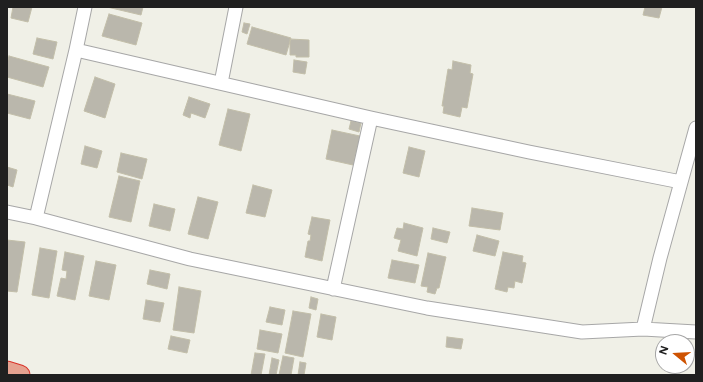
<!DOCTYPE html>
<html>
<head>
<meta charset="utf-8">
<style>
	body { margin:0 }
	#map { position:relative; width:703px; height:382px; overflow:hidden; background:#f0f0e7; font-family:Figtree,sans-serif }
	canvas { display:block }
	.frame { position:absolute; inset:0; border:8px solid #202020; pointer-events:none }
	.north { position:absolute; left:655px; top:334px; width:40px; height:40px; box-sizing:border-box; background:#fff; border:1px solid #a6a6a6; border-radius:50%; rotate:288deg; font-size:11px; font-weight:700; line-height:16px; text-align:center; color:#202020 }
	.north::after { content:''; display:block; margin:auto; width:14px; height:18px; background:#ce5302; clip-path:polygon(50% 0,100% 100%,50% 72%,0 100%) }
</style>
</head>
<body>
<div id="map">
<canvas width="703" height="382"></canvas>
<div class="frame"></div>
<div class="north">N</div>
</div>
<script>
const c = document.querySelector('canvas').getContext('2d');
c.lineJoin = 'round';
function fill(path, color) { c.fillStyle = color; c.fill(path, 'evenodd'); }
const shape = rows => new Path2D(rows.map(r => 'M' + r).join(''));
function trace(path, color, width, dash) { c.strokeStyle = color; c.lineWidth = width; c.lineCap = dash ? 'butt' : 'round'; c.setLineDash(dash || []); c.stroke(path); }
const building = shape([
	[13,7,32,7,28,22,11,18,13,7],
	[107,7,143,7,141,15,107,7],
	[645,7,662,7,659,18,643,15,645,7],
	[109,14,142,23,136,45,102,36,109,14],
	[244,23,250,24,247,34,242,32,244,23],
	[252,27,291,38,286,55,247,44,252,27],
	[37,38,57,42,53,59,33,54,37,38],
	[290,39,309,40,309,57,296,57,296,55,290,55,290,39],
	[9,56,49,67,43,87,7,77,7,64,9,56],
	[294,60,307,62,305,74,293,72,294,60],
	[453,61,471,65,470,73,473,74,467,108,462,107,460,117,443,113,444,106,442,106,448,69,452,70,453,61],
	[95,77,115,84,105,118,84,111,95,77],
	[7,94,35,101,30,119,7,113,7,94],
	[189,97,210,104,205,118,191,113,190,118,183,115,189,97],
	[228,109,250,114,241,151,219,145,228,109],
	[351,121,361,123,359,132,349,129,351,121],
	[332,130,360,136,353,165,326,159,332,130],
	[85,146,102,151,97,168,81,164,85,146],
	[409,147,425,151,419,177,403,173,409,147],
	[121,153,147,159,142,179,117,172,121,153],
	[7,167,17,170,13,187,7,185,7,167],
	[119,176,140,181,131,222,109,217,119,176],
	[253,185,272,190,265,217,246,213,253,185],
	[198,197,218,202,208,239,188,234,198,197],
	[154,204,175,209,170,231,149,226,154,204],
	[472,208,503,213,500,230,469,226,472,208],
	[312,217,330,220,322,261,305,257,308,241,310,241,311,235,308,234,312,217],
	[404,223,423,228,417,256,398,251,401,240,394,238,397,228,403,229,404,223],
	[433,228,450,232,447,243,431,239,433,228],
	[477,235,499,241,495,256,473,251,477,235],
	[7,240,25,242,17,292,7,291,7,240],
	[40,248,57,251,49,298,32,295,40,248],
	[65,252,84,256,75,300,57,296,61,278,66,279,67,271,62,270,65,252],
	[503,252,523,256,522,262,526,263,522,283,515,281,514,288,508,287,507,292,495,289,503,252],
	[428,253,446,257,439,288,437,288,435,294,427,292,428,287,421,286,428,253],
	[392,260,419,265,415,283,388,278,392,260],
	[96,261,116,265,109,300,89,296,96,261],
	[150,270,170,274,167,289,147,284,150,270],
	[179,287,201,291,194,333,173,330,179,287],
	[311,297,318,299,316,310,309,308,311,297],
	[146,300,164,303,160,322,143,319,146,300],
	[270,307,285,310,282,325,266,322,270,307],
	[293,311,311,314,303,357,285,353,293,311],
	[321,314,336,317,332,340,317,337,321,314],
	[260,330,282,334,278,353,257,349,260,330],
	[171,336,190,340,187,353,168,349,171,336],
	[447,337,463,339,461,349,446,347,447,337],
	[255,353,265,354,261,375,251,375,255,353],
	[283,356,294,358,291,375,279,375,283,356],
	[272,358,279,360,276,375,269,375,272,358],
	[300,362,306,363,304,375,298,375,300,362]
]);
const minor = shape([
	[76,50,371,118,529,152,681,182],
	[221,83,236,7],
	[7,212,36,218,190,259,427,308,582,332,643,329,696,332],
	[36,218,76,50,85,7],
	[333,289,371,118],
	[643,329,660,258,696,128]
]);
const highway = shape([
	[7,371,20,375]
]);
fill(building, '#bab7ac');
trace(building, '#c2bea9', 1);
trace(minor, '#a7a7a7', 15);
trace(highway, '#d93229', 21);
trace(minor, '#fff', 13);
trace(highway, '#e6a290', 19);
</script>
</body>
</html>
